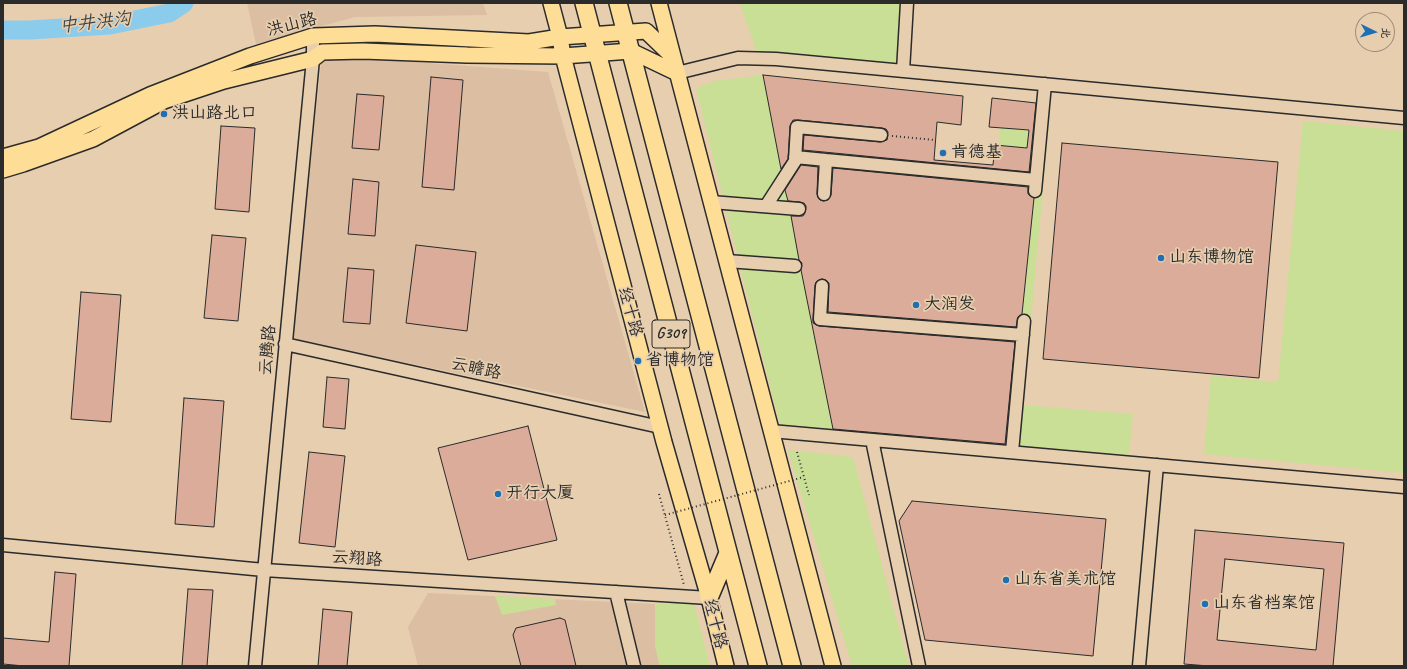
<!DOCTYPE html>
<html>
<head>
<meta charset="utf-8">
<style>
	body { margin:0 }
	#map { position:relative; width:1407px; height:669px; overflow:hidden; background:#e7ceaf; font-family:Caveat,"LXGW WenKai TC",sans-serif }
	canvas { display:block }
	.frame { position:absolute; inset:0; border:4px solid #2b2b2b; pointer-events:none }
	.north { position:absolute; left:1355px; top:12px; width:40px; height:40px; box-sizing:border-box; background:#e7ceaf; border:1px solid #9c8d7a; border-radius:50%; rotate:95deg; font-size:11px; font-weight:700; line-height:16px; text-align:center; color:#2b2b2b }
	.north::after { content:''; display:block; margin:auto; width:14px; height:18px; background:#1f6fb2; clip-path:polygon(50% 0,100% 100%,50% 72%,0 100%) }
</style>
</head>
<body>
<div id="map">
<canvas width="1407" height="669"></canvas>
<div class="frame"></div>
<div class="north">北</div>
</div>
<script>
const c = document.querySelector('canvas').getContext('2d');
c.lineJoin = 'round';
function fill(path, color) { c.fillStyle = color; c.fill(path, 'evenodd'); }
const shape = rows => new Path2D(rows.map(r => 'M' + r).join(''));
function trace(path, color, width, dash) { c.strokeStyle = color; c.lineWidth = width; c.lineCap = dash ? 'butt' : 'round'; c.setLineDash(dash || []); c.stroke(path); }
function label(font, color, halo, rows, align = 'center') {
  c.font = font + ' Caveat,"LXGW WenKai TC",sans-serif'; c.lineWidth = 3.5; c.setLineDash([]); c.textBaseline = 'middle'; c.strokeStyle = halo; c.fillStyle = color; for (const [text, x, y, turn = 0] of rows) {
    c.save(); c.translate(x, y); c.rotate((+turn || 0) * Math.PI / 180); c.textAlign = isNaN(turn) ? turn : align; if (halo) c.strokeText(text, 0, 0); c.fillText(text, 0, 0); c.restore();
  }
}
const built = shape([
	[247,3,483,3,487,15,355,17,256,44],
	[322,55,548,72,645,412,291,339],
	[428,593,655,604,655,646,660,666,418,666,408,627]
]);
const green = shape([
	[740,3,900,3,896,64,757,53],
	[763,75,963,96,961,125,883,118,877,165,996,177,1002,108,1050,113,1023,405,1133,414,1129,455,780,426,696,89,713,81],
	[1303,121,1404,131,1404,473,1204,454,1211,376,1278,382],
	[788,450,853,457,909,666,852,666],
	[495,596,555,599,556,605,502,615],
	[655,604,694,604,710,666,660,666,655,646]
]);
const river = shape([
	[3,30,30,30,110,25,169,13,184,3]
]);
const building = shape([
	[763,75,963,96,961,125,937,122,934,160,993,165,995,145,1027,148,1029,130,989,127,992,98,1036,103,1029,172,803,150,804,135,880,142,887,140,888,132,886,129,882,128,798,120,793,120,790,126,788,159,781,169,763,75],
	[431,77,463,80,454,190,422,187,431,77],
	[357,94,384,96,379,150,352,148,357,94],
	[221,126,255,128,249,212,215,209,221,126],
	[1062,143,1278,162,1259,378,1043,359,1062,143],
	[801,165,818,167,817,194,820,200,823,201,828,200,831,195,833,168,1028,187,1028,194,1034,198,1022,314,1018,317,1016,327,828,312,829,283,826,280,822,279,816,282,815,286,813,319,813,323,819,326,1015,342,1005,444,833,429,801,270,802,263,799,260,791,216,803,216,805,213,806,206,804,203,800,202,788,201,785,190,801,165],
	[353,179,379,182,375,236,348,234,353,179],
	[212,235,246,238,238,321,204,318,212,235],
	[416,245,476,252,467,331,406,323,416,245],
	[348,268,374,270,370,324,343,322,348,268],
	[81,292,121,295,111,422,71,419,81,292],
	[327,377,349,379,345,429,323,427,327,377],
	[184,398,224,401,214,527,175,524,184,398],
	[528,426,557,540,468,560,438,448,528,426],
	[309,452,345,456,335,547,299,543,309,452],
	[912,501,1106,519,1093,656,925,640,899,521,912,501],
	[1195,530,1344,543,1333,666,1209,666,1184,664,1195,530],
	[1225,559,1324,569,1316,650,1217,640,1225,559],
	[55,572,76,574,69,666,24,666,3,664,3,638,49,642,55,572],
	[188,589,213,590,207,666,182,666,188,589],
	[323,609,352,612,347,666,318,666,323,609],
	[560,618,565,620,576,666,521,666,513,635,516,628,560,618]
]);
const path = shape([
	[892,136,935,140],
	[659,494,684,585]
]);
const minor = shape([
	[903,71,907,3],
	[677,73,738,58,776,59,1404,118],
	[795,157,826,160],
	[1035,191,1045,84],
	[824,194,826,160,1036,180],
	[711,202,799,209],
	[766,206,795,161,797,127,881,135],
	[727,261,795,266],
	[822,286,820,319,1023,335],
	[285,344,660,427],
	[771,431,1404,487],
	[872,440,919,666],
	[1012,452,1024,321],
	[3,545,264,570,709,598],
	[616,592,634,666],
	[255,666,313,59,313,36],
	[1139,666,1157,465]
]);
const major = shape([
	[551,3,560,37,563,56,664,442,709,598,726,666],
	[659,3,833,666],
	[3,157,39,147,150,95,250,56,313,36,375,34,529,42,560,37,646,31,672,56],
	[3,170,23,164,93,139,164,101,224,81,313,59,322,52,363,51,467,55,563,56,631,51,677,73]
]);
const highway = shape([
	[584,3,758,666],
	[618,3,792,666],
	[709,598,728,553]
]);
const pathBridge = shape([
	[797,452,809,495],
	[665,515,804,477]
]);
const markers = [
	[164,114,4,"#1f6fb2"],
	[943,153,4,"#1f6fb2"],
	[1161,258,4,"#1f6fb2"],
	[916,305,4,"#1f6fb2"],
	[638,361,4,"#1f6fb2"],
	[498,494,4,"#1f6fb2"],
	[1006,580,4,"#1f6fb2"],
	[1205,604,4,"#1f6fb2"]
];
const shields = [
	[671,334,38]
];
const shieldNames = [
	["G309",671,334]
];
const streetNames = [
	["洪山路",292,25,-14],
	["经十路",630,312,75],
	["云腾路",268,350,-85],
	["云瞻路",476,369,12],
	["云翔路",357,559,4],
	["经十路",715,624,76]
];
const poiNames = [
	["洪山路北口",172,114],
	["肯德基",951,153],
	["山东博物馆",1169,258],
	["大润发",924,305],
	["省博物馆",646,361],
	["开行大厦",506,494],
	["山东省美术馆",1014,580],
	["山东省档案馆",1213,604]
];
const waterNames = [
	["中井洪沟",95,23,-6]
];
fill(built, '#dcbea3');
fill(green, '#c9df95');
trace(river, '#8bcbec', 19);
fill(building, '#daac99');
trace(building, '#2b2b2b', 1);
trace(minor, '#2b2b2b', 15);
trace(major, '#2b2b2b', 18);
trace(highway, '#2b2b2b', 20);
trace(path, '#2b2b2b', 2, [1, 3]);
trace(minor, '#e7ceaf', 12);
trace(major, '#fedd96', 15);
trace(highway, '#fedd96', 17);
trace(pathBridge, '#2b2b2b', 2, [1, 3]);
for (const [x, y, r, color] of markers) { const dot = new Path2D(); dot.arc(x, y, r, 0, 2 * Math.PI); c.fillStyle = color; c.fill(dot); trace(dot, '#e7ceaf', 1.5); }
for (const [x, y, w] of shields) { const box = new Path2D(); box.roundRect(x - w / 2, y - 14, w, 28, 3); c.fillStyle = '#e7ceaf'; c.fill(box); trace(box, '#2b2b2b', 1); }
label('bold 16px', '#2b2b2b', null, shieldNames);
label('17px', '#2b2b2b', '#e7ceaf', streetNames);
label('17px', '#2b2b2b', '#e7ceaf', poiNames, 'left');
label('italic 18px', '#394348', '#e7ceaf', waterNames);
</script>
</body>
</html>
